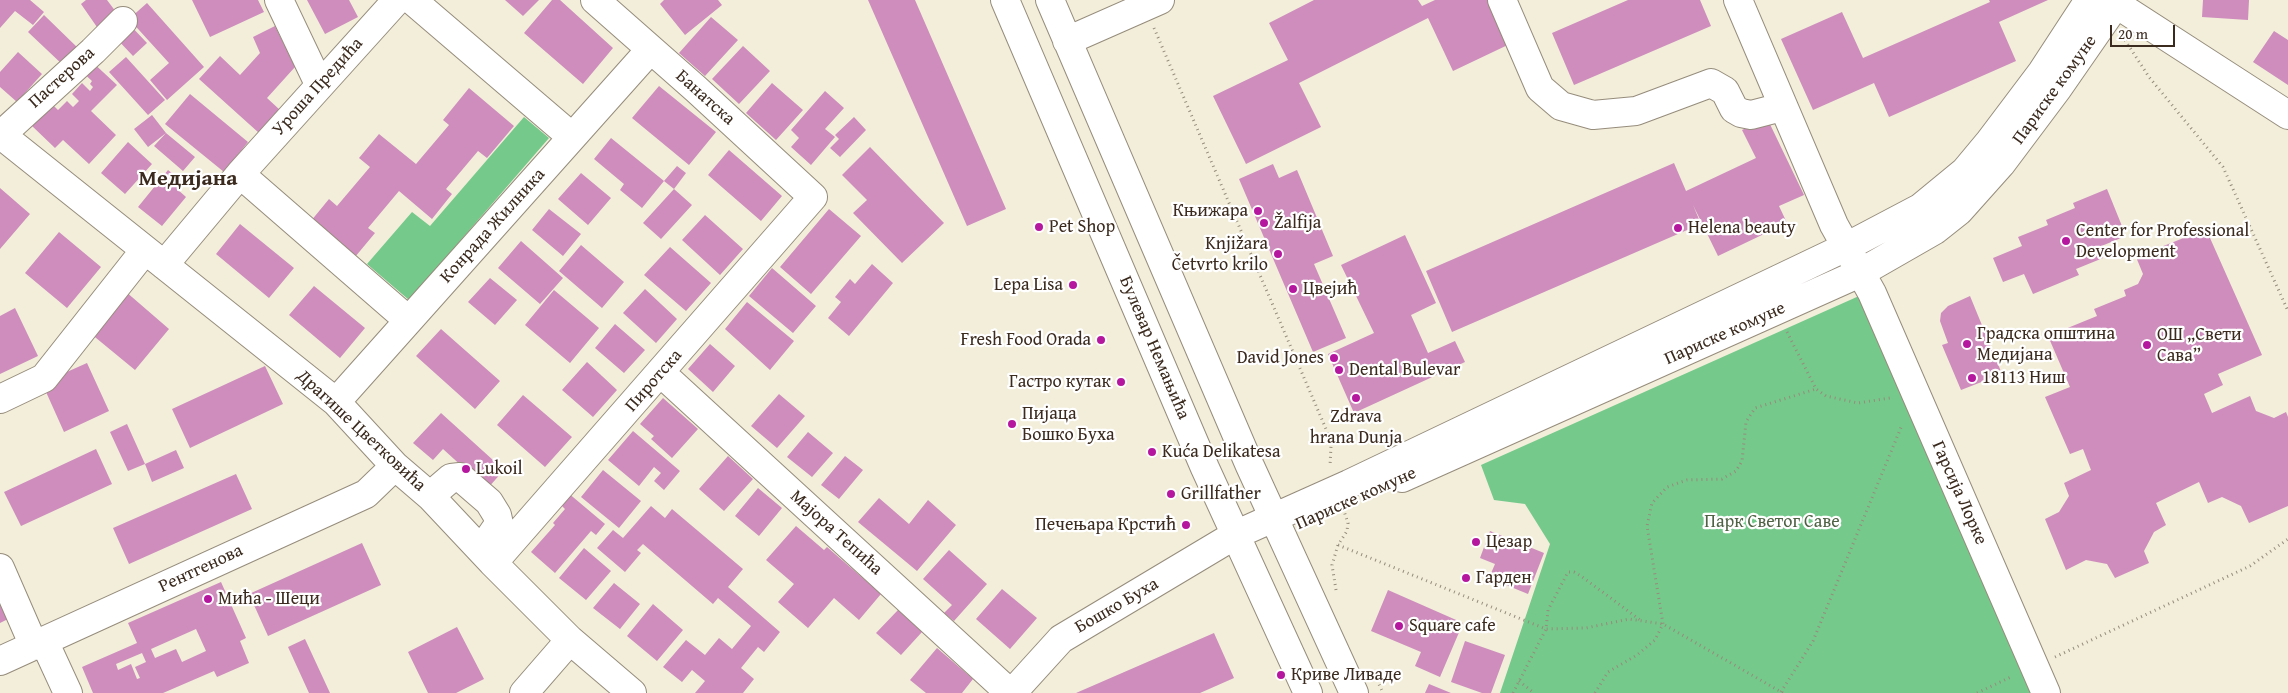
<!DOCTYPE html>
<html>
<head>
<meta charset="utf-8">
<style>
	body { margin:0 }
	#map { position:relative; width:2288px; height:693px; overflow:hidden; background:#f2eeda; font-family:"Gentium Book Plus",serif }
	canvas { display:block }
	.scale { position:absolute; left:2110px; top:25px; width:65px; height:22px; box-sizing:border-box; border:2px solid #3b2a1e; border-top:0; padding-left:6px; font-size:15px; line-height:18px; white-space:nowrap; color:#3b2a1e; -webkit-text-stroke:4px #fff; paint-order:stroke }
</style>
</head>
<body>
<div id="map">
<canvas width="2288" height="693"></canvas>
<div class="scale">20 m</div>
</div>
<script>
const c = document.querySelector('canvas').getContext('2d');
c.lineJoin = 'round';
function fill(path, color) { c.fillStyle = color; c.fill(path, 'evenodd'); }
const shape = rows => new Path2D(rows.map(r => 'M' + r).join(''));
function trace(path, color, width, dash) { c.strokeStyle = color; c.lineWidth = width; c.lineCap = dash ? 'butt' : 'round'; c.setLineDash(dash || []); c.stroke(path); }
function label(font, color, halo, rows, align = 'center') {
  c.font = font + ' "Gentium Book Plus",serif'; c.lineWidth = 4.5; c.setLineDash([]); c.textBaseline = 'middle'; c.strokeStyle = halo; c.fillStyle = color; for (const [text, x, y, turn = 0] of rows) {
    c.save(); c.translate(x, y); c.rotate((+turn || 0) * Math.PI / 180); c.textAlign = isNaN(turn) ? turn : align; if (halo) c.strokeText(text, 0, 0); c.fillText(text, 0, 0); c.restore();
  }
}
const green = shape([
	[524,117,549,138,409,300,367,264,412,212,430,226],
	[1859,296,2038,693,1500,693,1550,544,1525,504,1494,500,1481,465]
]);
const building = shape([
	[0,0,30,0,44,12,33,25,15,11,0,28],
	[86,0,107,0,119,16,99,30,81,4],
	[192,0,258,0,264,12,210,37],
	[307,0,349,0,358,17,325,34],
	[505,0,539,0,523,16],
	[552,0,560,0,613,48,583,84,524,33],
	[664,0,718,0,722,5,685,35,660,4],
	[868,0,915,0,1006,209,967,226],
	[1314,0,1418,0,1422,6,1435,0,1494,0,1514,42,1453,71,1428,18,1299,83,1321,127,1246,164,1213,96,1288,60,1269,23],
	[1628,0,1700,0,1711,26,1574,85,1552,33],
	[1989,0,2048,0,1999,22,2016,61,1889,117,1874,83,1813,110,1781,39,1842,12,1863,58,1990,2],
	[2203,0,2249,0,2248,20,2202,17],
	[147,3,204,67,167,100,150,80,169,63,129,19],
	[44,15,80,50,64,66,28,32],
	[711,17,738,40,705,76,679,53],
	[128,23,147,43,133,56,114,36],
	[275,26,295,67,267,98,280,110,259,133,199,79,220,56,240,75,260,53,253,37],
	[2274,31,2288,40,2288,85,2253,62],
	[743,46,770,71,739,104,712,79],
	[18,52,42,74,17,102,0,87,0,72],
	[126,57,165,100,148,115,109,72],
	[89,59,117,85,91,111,116,135,89,164,63,140,55,148,31,125,52,104,58,110,67,101,73,107,79,101,72,94,82,83,90,91,93,87,90,84,92,81,79,69],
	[772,83,803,110,776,140,746,113],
	[659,86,716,132,689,165,632,118],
	[469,88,514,126,487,158,478,151,446,189,452,194,432,219,399,191,368,228,375,233,350,263,306,227,329,199,337,206,370,167,359,158,379,134,416,164,449,125,443,120],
	[825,91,844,108,825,129,835,137,811,165,791,147,799,138,791,130],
	[190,94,248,142,224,172,165,124],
	[152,115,166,133,148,147,134,129],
	[854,117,866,130,840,157,830,148,839,139,835,135],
	[1767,118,1804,195,1779,206,1787,223,1718,256,1693,205,1701,224,1452,332,1426,271,1674,163,1686,191,1756,158,1742,130],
	[166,133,195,157,183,171,154,146],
	[611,138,664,181,642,208,620,190,624,184,594,159],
	[128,142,152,164,125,194,101,173],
	[870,147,944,223,902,263,853,213,867,200,842,175],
	[729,150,782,196,761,221,708,175],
	[1273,164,1279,178,1297,170,1333,256,1314,264,1346,338,1313,352,1239,179],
	[677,166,686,173,674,189,692,205,661,239,643,223,674,189,664,181],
	[168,170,183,182,177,189,186,197,162,226,138,207],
	[581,173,611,198,588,225,558,199],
	[0,188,30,214,0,249],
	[2107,189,2126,236,2099,247,2103,258,2076,269,2079,275,2033,294,2024,274,2003,282,1993,258,2022,246,2018,237,2048,225,2046,220,2075,208,2073,203],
	[549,209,581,234,563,256,532,230],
	[829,209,861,236,811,294,780,267],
	[705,215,743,249,720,275,682,240],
	[240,224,294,268,269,298,216,254],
	[2206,229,2262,355,2218,374,2223,385,2204,394,2212,413,2250,396,2256,411,2274,418,2286,412,2288,417,2288,506,2249,523,2241,506,2222,497,2208,503,2199,482,2156,503,2166,525,2154,532,2144,551,2149,563,2115,578,2107,564,2086,560,2066,570,2045,519,2059,512,2069,496,2064,483,2091,470,2083,449,2070,454,2045,397,2070,387,2048,336,2097,316,2094,309,2126,296,2124,290,2138,284,2143,274,2136,257],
	[59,232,101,267,67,308,25,273],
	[1405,235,1436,303,1411,315,1428,353,1455,341,1465,362,1354,413,1328,354,1374,333,1341,265],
	[521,241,563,278,540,304,498,268],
	[581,245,624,282,602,308,559,271],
	[670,247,711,283,686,311,644,275],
	[872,264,893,283,849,336,828,318,841,302,835,297,850,279,855,284],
	[772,268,816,306,793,333,749,296],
	[490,278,517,300,495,325,468,302],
	[314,286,365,328,340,358,289,315],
	[645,289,677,319,656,343,623,313],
	[554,290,599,328,570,363,525,325],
	[125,291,169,329,135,370,90,333],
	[1970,296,2002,374,1961,390,1942,345,1948,343,1940,321,1941,313,1948,306],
	[747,302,794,341,770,370,725,329],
	[15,308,38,356,0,374,0,316],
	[615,324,645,350,624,373,595,348],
	[441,329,500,381,475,409,416,356],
	[710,344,735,366,713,392,688,369],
	[587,362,617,390,593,417,562,390],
	[87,363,109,411,64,432,42,383],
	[265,366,283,404,190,448,172,409],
	[779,394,805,416,777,448,751,426],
	[523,395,572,437,545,467,497,425],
	[663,398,698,429,672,458,651,439,654,436,640,424],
	[441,413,504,470,487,489,443,449,433,460,413,443],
	[127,424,145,464,128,471,110,432],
	[633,431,680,471,664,490,654,481,661,473,654,467,639,486,608,460],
	[808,432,833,453,812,477,787,457],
	[96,449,112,484,21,526,4,492],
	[176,450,184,468,152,482,145,464],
	[728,456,753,479,724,511,699,489],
	[845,456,863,470,839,499,821,485],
	[603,470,641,501,619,528,581,497],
	[236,474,252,509,129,564,113,528],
	[758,488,782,508,759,536,735,516],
	[567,492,605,524,596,535,591,531,555,573,531,552,555,525,553,523,565,509,558,502],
	[879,498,909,524,928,500,956,525,917,571,858,522],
	[651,506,665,518,672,509,743,569,728,587,780,632,764,652,758,647,741,668,754,679,743,693,695,693,705,681,692,670,682,682,663,667,686,640,705,655,719,638,732,649,751,626,718,598,713,604,643,544,637,550,641,553,625,572,597,548,613,530,623,538],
	[796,526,824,550,827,547,881,594,859,620,834,598,808,628,778,602,794,584,766,560],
	[1490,531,1544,553,1528,594,1489,578,1495,564,1480,558],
	[362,543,381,585,268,636,249,594],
	[584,548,611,571,586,600,559,578],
	[949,550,987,584,954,621,944,613,952,605,923,579],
	[221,582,246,638,240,641,249,663,217,677,214,671,163,693,93,693,82,667,137,643,128,623],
	[196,629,206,651,182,662,176,649,155,658,151,649],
	[142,653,146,662,135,667,140,678,137,679,131,664,118,670,116,664],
	[614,583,640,604,620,629,593,608],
	[0,586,14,616,0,623],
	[1002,589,1037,618,1010,649,976,619],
	[1388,590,1463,623,1440,677,1415,666,1421,652,1371,631],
	[653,604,683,630,657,661,627,636],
	[898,610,922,632,901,655,876,633],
	[457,627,484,679,456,693,428,693,408,652],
	[1214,633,1234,678,1200,693,1076,693],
	[305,639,330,693,309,693,288,647],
	[1465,641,1505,655,1491,693,1482,693,1451,682],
	[937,648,973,679,962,693,926,693,910,680],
	[1429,684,1451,693,1425,693]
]);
const path = shape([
	[1154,28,1326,429,1331,446,1330,466],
	[2125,40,2149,77,2223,167,2288,311],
	[1787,332,1816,389,1826,396,1858,403,1890,398],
	[1338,545,1546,629,1586,628,1629,619,1663,624,1783,693],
	[1336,590,1332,565,1338,545,1347,531,1348,523,1344,511],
	[2055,657,2250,566,2288,539],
	[1377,680,1383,693],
	[1519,681,1534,693],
	[1781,692,1813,641,1902,425],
	[1513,693,1546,629,1548,610,1568,572,1574,572,1581,576,1640,620],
	[1595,693,1608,672,1637,655,1655,640,1663,624,1647,526,1652,503,1667,487,1687,480,1722,479,1736,471,1742,461,1746,422,1755,408,1816,389],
	[1977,693,2013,676]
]);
const minor = shape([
	[279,0,319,84],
	[412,0,572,137],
	[1005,0,1205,468,1308,693],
	[1050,0,1250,466,1354,693],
	[1502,0,1540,88,1561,106,1593,115,1636,111,1711,83,1725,91,1734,109,1741,113,1751,115,1782,107],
	[1738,0,1834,225,1872,293,2046,693],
	[2110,0,2288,115],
	[1067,41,1160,0],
	[0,134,336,402,395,466,430,496,493,563,570,640,632,693],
	[1,135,93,51,123,21],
	[240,174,408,320],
	[164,265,240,174,397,0],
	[661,373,1010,693],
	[0,399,44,378,145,250],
	[336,402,650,50],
	[1402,478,1860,273,1935,230,1959,211,2001,164,2058,88,2119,0],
	[430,496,451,478,460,477,489,502,497,515,499,524,481,550],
	[493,563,813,197,696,89,595,0],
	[0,568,34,646],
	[44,641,68,693],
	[0,661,366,494,395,466],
	[524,693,570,640],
	[1012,693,1061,639,1235,535,1349,484,1846,247,1920,208,1965,171,1990,141,2042,72,2089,0]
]);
const markers = [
	[1258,211,5,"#b5179e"],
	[1264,223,5,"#b5179e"],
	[1039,227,5,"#b5179e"],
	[1678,228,5,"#b5179e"],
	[2066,241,5,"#b5179e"],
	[1278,254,5,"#b5179e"],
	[1073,285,5,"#b5179e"],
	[1293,289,5,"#b5179e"],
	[1101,340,5,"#b5179e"],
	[1967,344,5,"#b5179e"],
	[2147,345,5,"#b5179e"],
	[1334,358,5,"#b5179e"],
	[1339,370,5,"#b5179e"],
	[1972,378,5,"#b5179e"],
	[1121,382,5,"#b5179e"],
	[1356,398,5,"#b5179e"],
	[1012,424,5,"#b5179e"],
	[1152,452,5,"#b5179e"],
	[466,469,5,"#b5179e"],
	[1171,494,5,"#b5179e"],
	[1186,525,5,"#b5179e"],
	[1476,542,5,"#b5179e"],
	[1466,578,5,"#b5179e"],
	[208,599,5,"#b5179e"],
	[1399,626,5,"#b5179e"],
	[1281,675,5,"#b5179e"]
];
const streetNames = [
	["Пастерова",62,78,-42],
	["Уроша Предића",318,87,-48],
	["Париске комуне",2055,90,-54],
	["Банатска",705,98,42],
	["Конрада Жилника",493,226,-48],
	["Париске комуне",1725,334,-24],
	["Булевар Немањића",1154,348,67],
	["Пиротска",654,381,-49],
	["Драгише Цветковића",361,431,43],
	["Гарсија Лорке",1959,493,66],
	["Париске комуне",1356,499,-24],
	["Мајора Тепића",836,533,42],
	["Рентгенова",201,569,-25],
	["Бошко Буха",1117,606,-30]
];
const poiNames = [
	["Књижара",1248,211,"right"],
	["Žalfija",1274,223],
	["Pet Shop",1049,227],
	["Helena beauty",1688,228],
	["Center for Professional",2076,231],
	["Development",2076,252],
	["Knjižara",1268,244,"right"],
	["Četvrto krilo",1268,265,"right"],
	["Lepa Lisa",1063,285,"right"],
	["Цвејић",1303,289],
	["Градска општина",1977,334],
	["Медијана",1977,355],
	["ОШ „Свети",2157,335],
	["Сава”",2157,356],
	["Fresh Food Orada",1091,340,"right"],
	["David Jones",1324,358,"right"],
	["Dental Bulevar",1349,370],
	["18113 Ниш",1982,378],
	["Гастро кутак",1111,382,"right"],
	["Пијаца",1022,414],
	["Бошко Буха",1022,435],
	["Zdrava",1356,417,"center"],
	["hrana Dunja",1356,438,"center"],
	["Kuća Delikatesa",1162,452],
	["Lukoil",476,469],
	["Grillfather",1181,494],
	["Печењара Крстић",1176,525,"right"],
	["Цезар",1486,542],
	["Гарден",1476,578],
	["Мића - Шеци",218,599],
	["Square cafe",1409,626],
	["Криве Ливаде",1291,675]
];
const parkNames = [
	["Парк Светог Саве",1772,522]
];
const districtNames = [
	["Медијана",188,179]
];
fill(green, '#75c98b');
fill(building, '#ce8dbd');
trace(minor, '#968c7c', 30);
trace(path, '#968c7c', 3, [1, 4]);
trace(minor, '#fff', 28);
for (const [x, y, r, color] of markers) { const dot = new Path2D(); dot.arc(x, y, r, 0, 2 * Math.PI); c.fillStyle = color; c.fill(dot); trace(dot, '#fff', 2); }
label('18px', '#3b2a1e', '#fff', streetNames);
label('18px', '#3b2a1e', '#fff', poiNames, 'left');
label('18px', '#4f6244', '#fff', parkNames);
label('bold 22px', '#3b2a1e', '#fff', districtNames);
</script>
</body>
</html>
